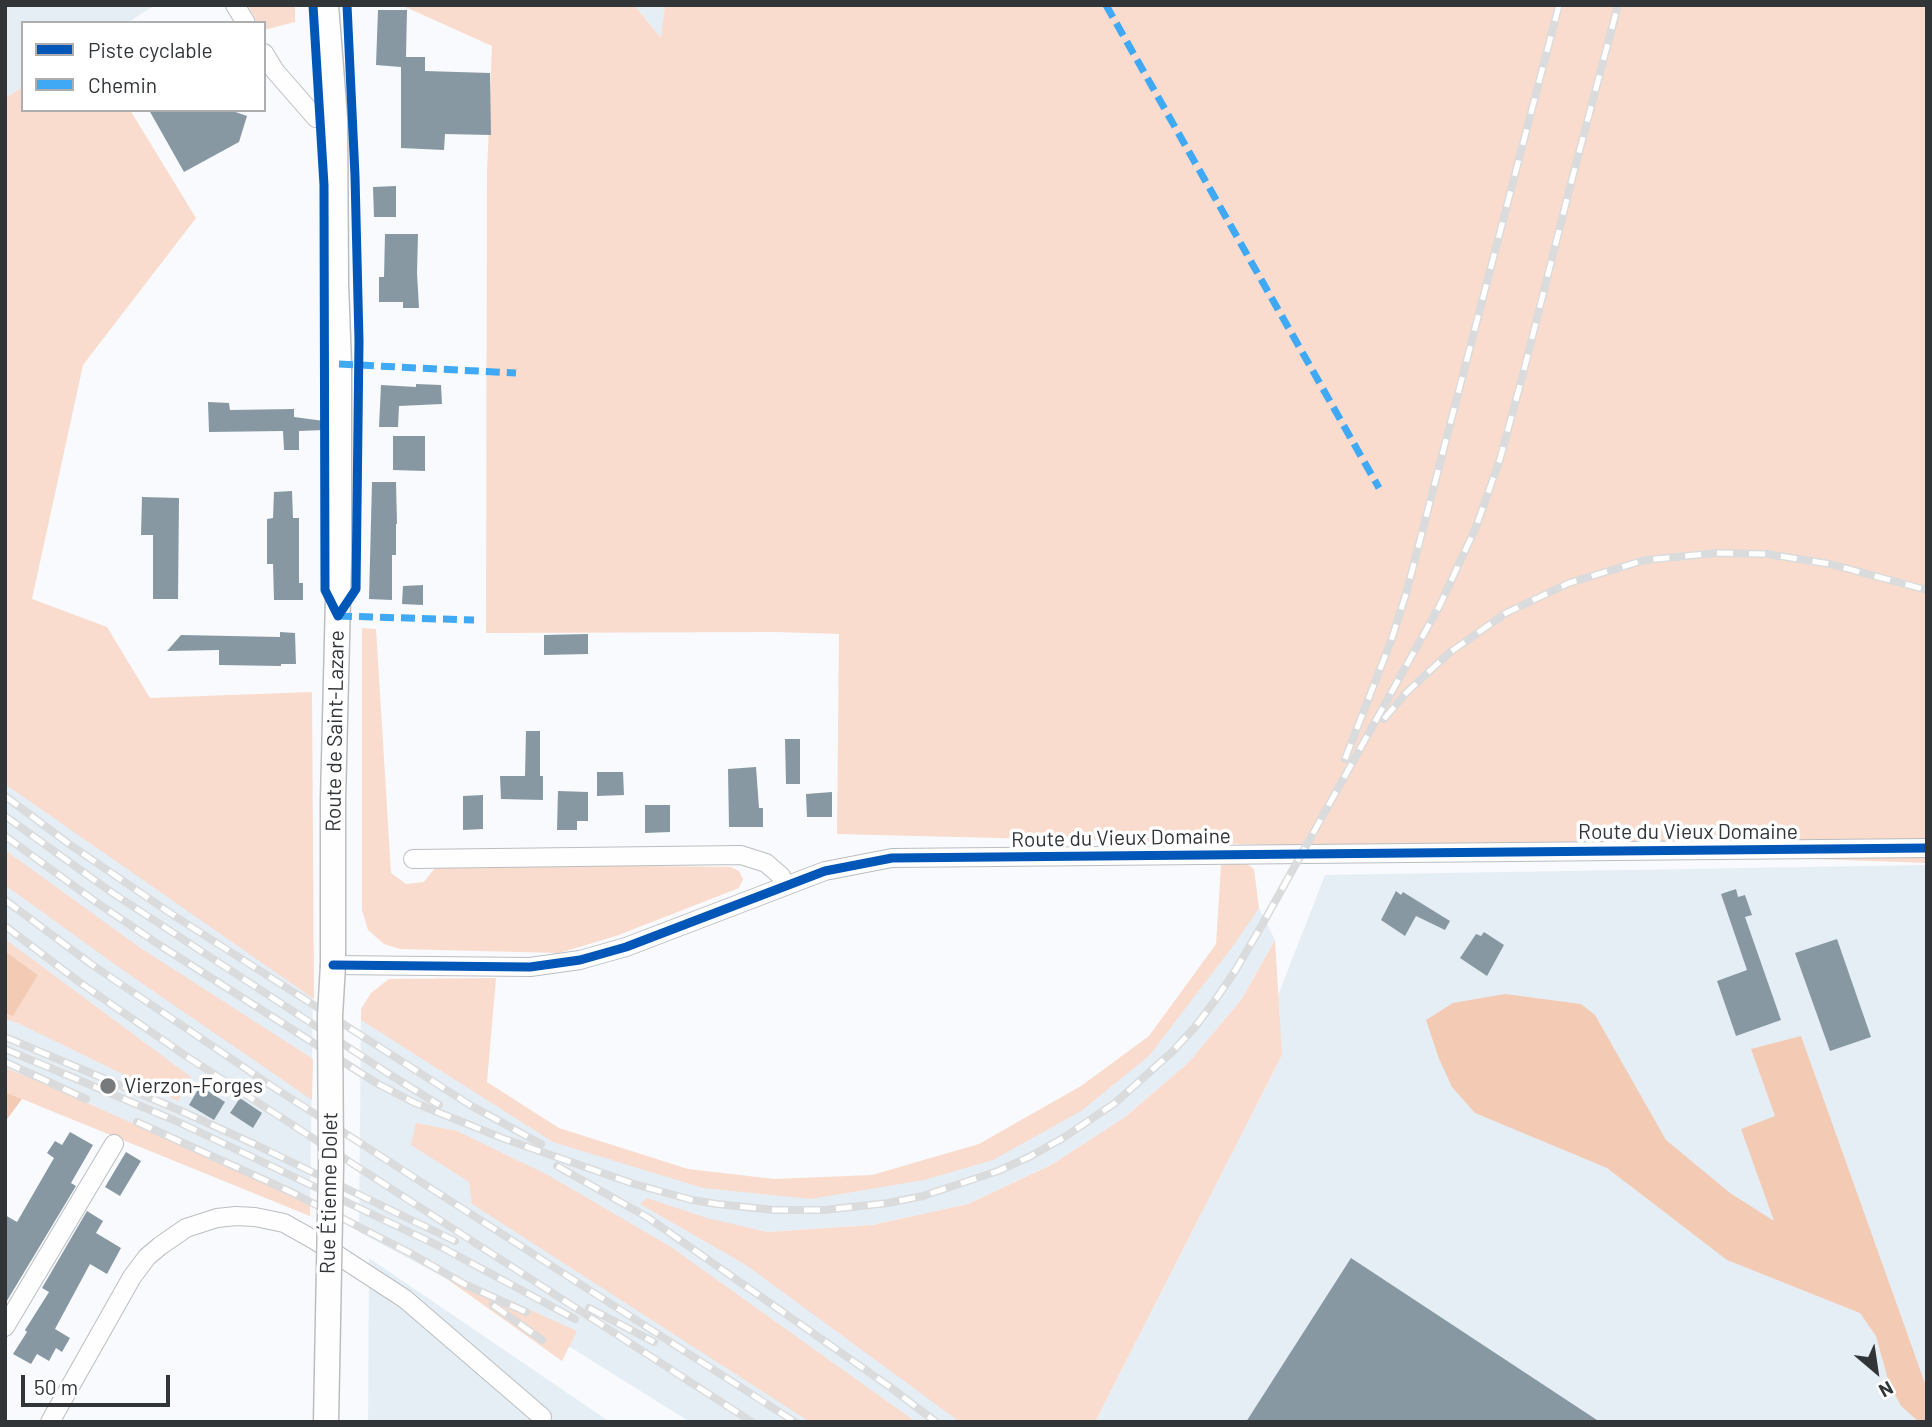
<!DOCTYPE html>
<html>
<head>
<meta charset="utf-8">
<style>
	body { margin:0 }
	#map { position:relative; width:1932px; height:1427px; overflow:hidden; background:#f8fafd; font-family:Barlow,sans-serif }
	canvas { display:block }
	.frame { position:absolute; inset:0; border:7px solid #313538; pointer-events:none }
	.legend { position:absolute; left:21px; top:21px; width:245px; height:91px; box-sizing:border-box; background:#fff; border:2px solid #adaeaf; margin:0; padding:9px 12px; list-style:none; font-size:21px; color:#313538 }
	.legend li { display:flex; align-items:center; gap:14px; height:35px }
	.legend b { width:35px; border:2px solid #adaeaf }
	.north { position:absolute; left:1841px; top:1336px; width:70px; height:70px; -webkit-text-stroke:5px #fff; paint-order:stroke; rotate:151deg; font-size:19px; font-weight:700; line-height:28px; text-align:center; color:#313538 }
	.north::after { content:''; display:block; margin:auto; width:24px; height:32px; background:#313538; clip-path:polygon(50% 0,100% 100%,50% 72%,0 100%) }
	.scale { position:absolute; left:21px; top:1375px; width:149px; height:32px; box-sizing:border-box; border:4px solid #313538; border-top:0; padding-left:9px; font-size:21px; line-height:24px; white-space:nowrap; color:#313538; -webkit-text-stroke:5px #fff; paint-order:stroke }
</style>
</head>
<body>
<div id="map">
<canvas width="1932" height="1427"></canvas>
<div class="frame"></div>
<ul class="legend">
<li><b style="height:9px;background:#0057b8"></b>Piste cyclable</li>
<li><b style="height:9px;background:#3fa9f5"></b>Chemin</li>
</ul>
<div class="north">N</div>
<div class="scale">50 m</div>
</div>
<script>
const c = document.querySelector('canvas').getContext('2d');
c.lineJoin = 'round';
function fill(path, color) { c.fillStyle = color; c.fill(path, 'evenodd'); }
const shape = rows => new Path2D(rows.map(r => 'M' + r).join(''));
function trace(path, color, width, dash) { c.strokeStyle = color; c.lineWidth = width; c.lineCap = dash ? 'butt' : 'round'; c.setLineDash(dash || []); c.stroke(path); }
function label(font, color, halo, rows, align = 'center') {
  c.font = font + ' Barlow,sans-serif'; c.lineWidth = 7; c.setLineDash([]); c.textBaseline = 'middle'; c.strokeStyle = halo; c.fillStyle = color; for (const [text, x, y, turn = 0] of rows) {
    c.save(); c.translate(x, y); c.rotate((+turn || 0) * Math.PI / 180); c.textAlign = isNaN(turn) ? turn : align; if (halo) c.strokeText(text, 0, 0); c.fillText(text, 0, 0); c.restore();
  }
}
const built = shape([
	[5,5,155,5,127,23,23,23,23,87,5,98],
	[634,5,665,5,662,39],
	[5,776,313,990,310,1216,5,1092,5,1013,13,1015,38,975,5,951],
	[1927,865,1927,1422,1095,1422,1282,1055,1277,998,1325,875],
	[1256,902,1275,940,1241,1000,1188,1063,1125,1117,1051,1165,968,1204,872,1225,766,1232,968,1422,690,1422,546,1332,359,1232,361,1009,554,1134,646,1169,830,1189,1028,1138,1165,1029],
	[369,1258,610,1422,368,1422]
]);
const green = shape([
	[247,5,295,5,295,22,264,30,264,23,258,23],
	[401,5,634,5,661,38,665,5,1927,5,1927,863,1730,856,837,834,839,634,777,632,486,633,487,173,492,46],
	[23,87,23,110,130,110,196,218,83,365,32,599,107,627,150,698,312,692,314,999,5,784,5,98],
	[362,628,376,629,391,873,406,884,424,882,434,869,459,864,731,867,739,871,743,879,739,888,616,936,559,953,400,949,384,944,368,930,362,910],
	[5,850,139,947,313,1059,312,1100,127,973,5,885],
	[1246,863,1254,869,1259,908,1233,946,1149,1056,1081,1111,993,1160,924,1180,811,1199,703,1188,553,1142,361,1020,361,1009,371,993,389,979,496,978,487,1082,559,1128,688,1169,774,1179,872,1175,979,1144,1081,1086,1149,1036,1216,944,1221,865],
	[5,939,191,1077,178,1101,18,1023,5,1019,5,1013,13,1015,38,975,5,951],
	[1275,940,1282,1055,1095,1422,960,1422,746,1265,640,1204,647,1198,707,1218,767,1232,872,1225,968,1204,1051,1165,1125,1117,1188,1063,1241,1000],
	[5,1068,35,1080,310,1202,310,1216,5,1092],
	[416,1123,457,1131,548,1175,671,1247,916,1422,810,1422,472,1204,469,1182,411,1145],
	[423,1262,577,1331,562,1361]
]);
const forest = shape([
	[5,951,38,975,13,1016,5,1013],
	[1505,994,1581,1004,1595,1015,1666,1140,1730,1193,1774,1221,1741,1129,1775,1116,1751,1049,1801,1036,1927,1389,1927,1422,1919,1422,1901,1406,1889,1383,1876,1336,1860,1313,1727,1260,1607,1168,1475,1113,1452,1087,1439,1059,1426,1020,1453,1003],
	[5,1092,22,1099,5,1122]
]);
const building = shape([
	[378,10,407,10,406,57,425,57,425,71,490,73,491,135,445,134,444,150,401,148,401,67,376,65],
	[149,110,230,110,247,116,239,142,184,172],
	[396,186,396,217,374,217,373,187],
	[385,234,418,234,417,273,419,308,403,308,403,302,379,302,379,277,384,277],
	[416,384,441,385,442,404,399,406,398,427,379,427,381,385,416,387],
	[208,402,229,403,230,410,294,409,294,417,324,421,324,430,299,431,299,450,284,450,283,431,209,432],
	[393,436,425,436,425,471,393,470],
	[372,482,396,482,397,524,396,524,396,555,392,555,392,600,369,599],
	[292,491,293,518,299,518,299,583,303,583,303,600,274,600,273,564,267,564,267,519,273,518,274,492],
	[142,497,179,498,178,599,153,599,153,535,141,535],
	[423,585,423,605,402,604,403,586],
	[280,632,295,633,296,664,281,664,281,666,219,665,219,650,167,651,181,635,280,637],
	[588,634,588,654,544,655,544,635],
	[526,731,540,731,540,776,543,776,543,800,501,799,500,776,525,776],
	[785,739,800,739,800,784,786,784],
	[756,767,759,808,763,808,763,827,729,827,728,769],
	[597,772,623,772,624,795,597,796],
	[558,791,588,792,588,821,577,821,577,830,557,830],
	[832,792,832,817,807,817,806,794],
	[483,795,483,829,463,830,463,796],
	[645,805,670,805,670,832,645,833],
	[1736,889,1738,897,1745,895,1752,915,1745,917,1781,1020,1736,1036,1717,981,1747,970,1721,894],
	[1396,891,1401,895,1403,892,1450,921,1445,930,1416,916,1405,936,1381,920],
	[1484,932,1504,945,1487,976,1460,958,1476,934,1481,936],
	[1837,939,1871,1037,1830,1051,1795,953],
	[200,1086,225,1102,214,1120,189,1105],
	[240,1098,262,1113,253,1128,230,1113],
	[70,1132,93,1145,71,1183,76,1186,5,1304,5,1215,17,1222,54,1158,47,1153,55,1141,62,1145],
	[126,1152,141,1161,120,1196,105,1187],
	[87,1211,103,1221,96,1233,121,1248,107,1274,90,1264,55,1329,70,1338,62,1352,56,1348,49,1361,37,1354,31,1364,13,1354,27,1332,25,1330,49,1292,42,1288],
	[1351,1258,1477,1341,1600,1422,1246,1422]
]);
const street = shape([
	[235,5,246,23],
	[264,53,275,71,316,118,335,118],
	[413,859,741,855,766,863,781,876,785,886],
	[333,965,530,967,580,960,626,947,825,871,892,858,1927,848],
	[5,1327,114,1144],
	[50,1422,132,1277,147,1257,160,1246,186,1228,217,1218,236,1216,255,1217,284,1223,316,1241,405,1299,542,1417]
]);
const secondary = shape([
	[326,5,335,118,336,284,339,364,339,559,333,800,333,965]
]);
const rail = shape([
	[1384,719,1406,693,1449,653,1506,613,1569,583,1645,560,1717,553,1767,554,1830,564,1927,590],
	[1345,759,1391,641,1406,594,1559,5],
	[5,796,69,844,176,917,470,1105,541,1144],
	[5,816,114,894,389,1074,439,1105],
	[5,836,96,902,161,946,378,1084,415,1103,502,1138,634,1184,692,1200,717,1204,774,1210,824,1210,888,1203,923,1196,998,1171,1029,1157,1063,1138,1115,1103,1172,1052,1195,1027,1216,999,1235,971,1262,925,1440,605,1476,527,1500,459,1523,374,1571,183,1618,5],
	[5,900,91,964,273,1087,795,1422],
	[5,926,82,984,186,1056,752,1422],
	[5,1037,179,1110,254,1144,455,1241],
	[5,1049,176,1121,248,1155,445,1249,575,1319],
	[5,1062,86,1099],
	[137,1122,291,1192,410,1253,464,1284,526,1312],
	[557,1166,647,1217,890,1387,936,1422],
	[493,1305,542,1340],
	[589,1308,654,1342]
]);
const secondaryBridge = shape([
	[326,1422,331,1165,330,1016,333,965]
]);
const quiet = shape([
	[1106,5,1379,488],
	[339,364,516,373],
	[338,616,474,620]
]);
const cycleway = shape([
	[313,5,324,185,325,590,338,616,356,589,359,341,355,176,347,5],
	[333,965,530,967,580,960,626,947,825,871,892,858,1927,848]
]);
const markers = [
	[108,1086,9,"#777a7d"]
];
const streetNames = [
	["Route de Saint-Lazare",335,731,-89],
	["Route du Vieux Domaine",1688,832],
	["Route du Vieux Domaine",1121,838,-1],
	["Rue Étienne Dolet",329,1193,-89]
];
const poiNames = [
	["Vierzon-Forges",124,1086]
];
fill(built, '#e6eef5');
fill(green, '#f9dccd');
fill(forest, '#f3cbb5');
fill(building, '#8898a3');
trace(street, '#bbbec0', 20);
trace(secondary, '#bbbec0', 27);
trace(street, '#fefeff', 18);
trace(secondary, '#fefeff', 24);
trace(rail, '#dadbdc', 8);
trace(rail, '#fff', 5, [16]);
trace(secondaryBridge, '#bbbec0', 27, []);
trace(secondaryBridge, '#fefeff', 24);
trace(quiet, '#3fa9f5', 7, [14, 7]);
trace(cycleway, '#0057b8', 9);
for (const [x, y, r, color] of markers) { const dot = new Path2D(); dot.arc(x, y, r, 0, 2 * Math.PI); c.fillStyle = color; c.fill(dot); trace(dot, '#fff', 2.5); }
label('21px', '#313538', '#fff', streetNames);
label('21px', '#313538', '#fff', poiNames, 'left');
</script>
</body>
</html>
